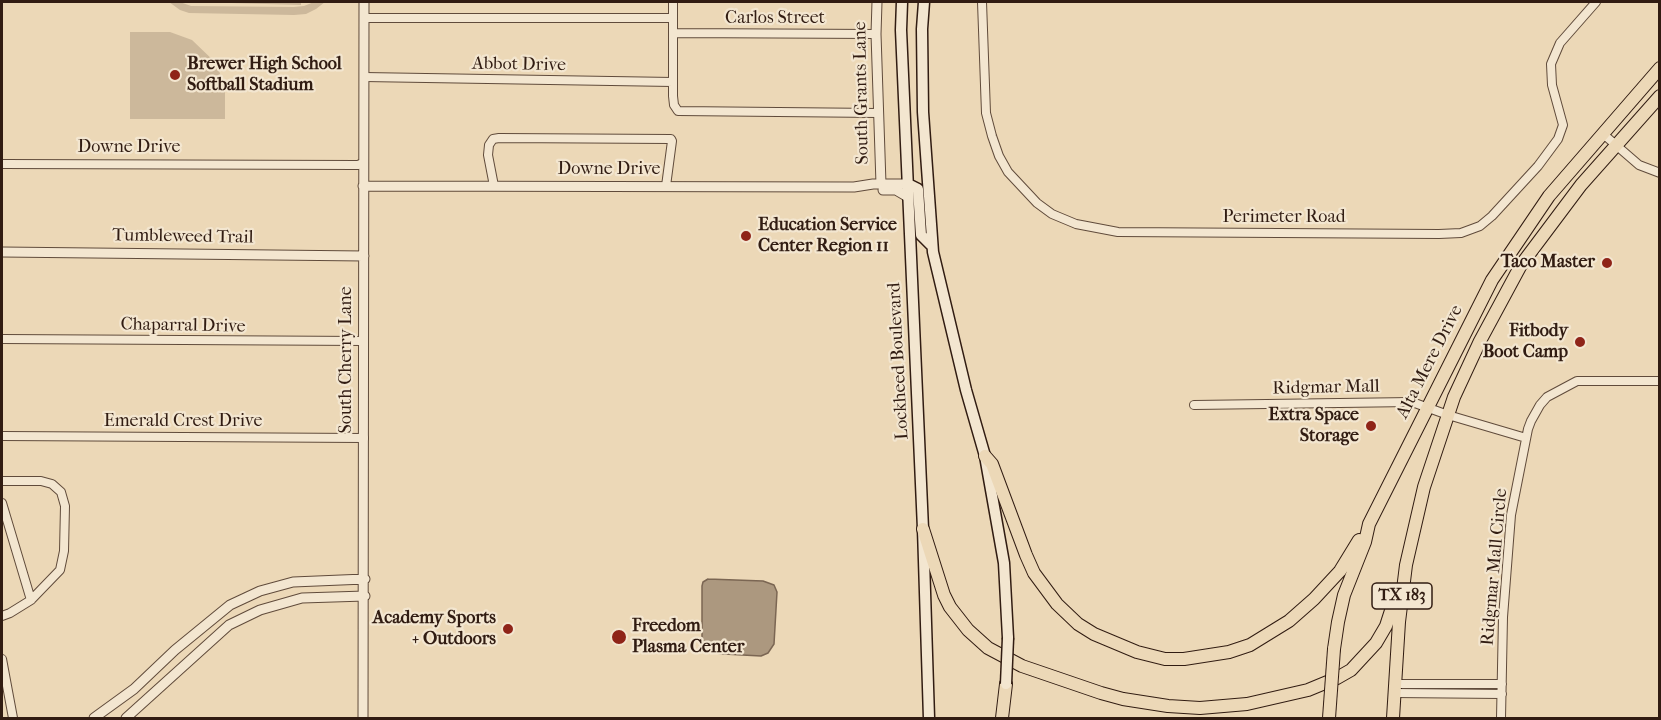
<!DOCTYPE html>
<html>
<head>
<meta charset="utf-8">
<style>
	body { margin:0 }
	#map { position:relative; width:1661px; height:720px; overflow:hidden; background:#ecd8b7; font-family:"IM FELL French Canon",serif }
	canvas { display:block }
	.frame { position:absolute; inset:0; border:3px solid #311c12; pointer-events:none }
</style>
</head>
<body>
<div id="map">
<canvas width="1661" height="720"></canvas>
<div class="frame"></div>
</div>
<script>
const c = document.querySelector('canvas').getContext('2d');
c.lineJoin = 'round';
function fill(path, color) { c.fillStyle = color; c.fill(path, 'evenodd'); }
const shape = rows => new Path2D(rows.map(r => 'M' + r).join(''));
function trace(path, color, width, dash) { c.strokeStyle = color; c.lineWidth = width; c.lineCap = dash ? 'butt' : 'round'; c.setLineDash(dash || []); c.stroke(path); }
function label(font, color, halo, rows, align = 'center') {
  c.font = font + ' "IM FELL French Canon",serif'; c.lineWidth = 4.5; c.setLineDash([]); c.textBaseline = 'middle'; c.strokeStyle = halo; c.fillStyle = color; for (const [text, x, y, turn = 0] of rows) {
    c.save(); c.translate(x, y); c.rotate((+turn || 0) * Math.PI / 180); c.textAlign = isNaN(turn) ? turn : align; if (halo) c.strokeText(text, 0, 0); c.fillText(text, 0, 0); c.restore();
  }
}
const green = shape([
	[169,2,180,2,191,6,294,7,304,6,314,2,325,2,316,9,306,14,294,15,189,13,180,10],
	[194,2,301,2,301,5],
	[130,32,170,32,192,40,216,63,225,87,225,119,130,119]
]);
const water = shape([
	[708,579,763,581,774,585,777,592,774,644,768,653,761,656,724,654,707,652,704,649,702,641,702,586,703,582,708,579]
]);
const minor = shape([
	[673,2,673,96,674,105,678,111,878,113],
	[982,2,986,113,992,136,999,156,1008,172,1037,203,1052,214,1076,224,1118,232,1439,234,1461,233,1480,226,1492,216,1538,166,1558,139,1563,125,1552,85,1551,64,1560,43,1596,2],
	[364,18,673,18],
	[673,33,876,34],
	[364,77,673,82],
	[1602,133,1639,165,1660,173],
	[2,164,358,165,363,163],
	[494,186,488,155,489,145,493,139,499,138,671,139,672,141,666,186],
	[2,339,364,341],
	[1194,405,1412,402,1448,415,1526,438],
	[2,436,364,438],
	[2,481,41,481,52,484,61,492,65,506,64,551,60,570,31,600,10,613,2,616],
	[2,503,31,600],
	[2,659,13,718],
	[1394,684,1502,684],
	[1394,693,1502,694],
	[1501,718,1503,617,1511,515,1528,429,1531,421,1540,405,1547,397,1577,381,1660,381]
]);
const tertiary = shape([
	[877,2,876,34,881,184],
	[363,186,854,187,873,184,908,184],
	[883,190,896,190,908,197],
	[2,252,364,256],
	[94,718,134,689,175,650,230,605,260,591,293,582,365,579],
	[126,718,229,625,260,610,302,598,365,596],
	[363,718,364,2]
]);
const secondary = shape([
	[902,2,901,30,923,529,929,718],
	[924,2,922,29,923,112,933,252,966,390,985,456,1004,563,1008,638],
	[908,184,918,189,921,235,932,246]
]);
const primary = shape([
	[985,456,992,464,1026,555,1034,573,1057,604,1078,624,1094,634,1137,652,1165,659,1184,659,1229,652,1250,645,1289,621,1314,599,1340,571,1359,540],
	[923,529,944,595,950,607,968,630,988,648,1022,666,1101,693,1123,699,1168,706,1200,708,1247,704,1308,690,1337,678,1351,670,1376,643,1386,626,1397,592],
	[1334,649,1338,622,1344,595,1365,542,1369,524,1492,280,1549,196,1660,68],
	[1002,718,1006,684],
	[1393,718,1399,622,1406,565,1424,487,1454,397,1480,341,1521,265,1581,185,1660,96]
]);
const secondaryBridge = shape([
	[1006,684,1008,638]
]);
const primaryBridge = shape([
	[1329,718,1334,649]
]);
const markers = [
	[175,75,6,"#8f2418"],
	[746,236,6,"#8f2418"],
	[1607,263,6,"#8f2418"],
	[1580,342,6,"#8f2418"],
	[1371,426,6,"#8f2418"],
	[508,629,6,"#8f2418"],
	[619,637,8,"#8f2418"]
];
const shields = [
	[1402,596,60]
];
const shieldNames = [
	["TX 183",1402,596]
];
const streetNames = [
	["Carlos Street",775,19],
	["Abbot Drive",519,65,1],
	["South Grants Lane",862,93,-91],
	["Downe Drive",129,148],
	["Downe Drive",609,170],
	["Perimeter Road",1284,218],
	["Tumbleweed Trail",183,237,1],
	["Chaparral Drive",183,326,1],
	["South Cherry Lane",347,360,-90],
	["Lockheed Boulevard",899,361,-93],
	["Alta Mere Drive",1430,362,-63],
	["Ridgmar Mall",1326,388,-1],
	["Emerald Crest Drive",183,422],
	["Ridgmar Mall Circle",1495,567,-85]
];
const poiNames = [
	["Brewer High School",187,65,"left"],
	["Softball Stadium",187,86,"left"],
	["Education Service",758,226,"left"],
	["Center Region 11",758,247,"left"],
	["Taco Master",1595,263],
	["Fitbody",1568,332],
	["Boot Camp",1568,353],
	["Extra Space",1359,416],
	["Storage",1359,437],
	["Academy Sports",496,619],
	["+ Outdoors",496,640],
	["Freedom",632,627,"left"],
	["Plasma Center",632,648,"left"]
];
fill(green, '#ccb89b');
fill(water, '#ac987f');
trace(water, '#7b6653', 1.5);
trace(minor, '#604b3b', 10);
trace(tertiary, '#604b3b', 11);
trace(secondary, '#311c12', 13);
trace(primary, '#311c12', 14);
trace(minor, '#f3e6d0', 8);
trace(tertiary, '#f3e6d0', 9);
trace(secondary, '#f3e6d0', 10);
trace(primary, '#ecd8b7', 12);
trace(secondaryBridge, '#311c12', 13, []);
trace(primaryBridge, '#311c12', 14, []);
trace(secondaryBridge, '#f3e6d0', 10);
trace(primaryBridge, '#ecd8b7', 12);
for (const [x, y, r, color] of markers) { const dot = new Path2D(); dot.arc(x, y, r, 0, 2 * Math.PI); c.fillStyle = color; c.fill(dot); trace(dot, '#f3e6d0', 2); }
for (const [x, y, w] of shields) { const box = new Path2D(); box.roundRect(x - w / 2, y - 13, w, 26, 4.5); c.fillStyle = '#f3e6d0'; c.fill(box); trace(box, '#311c12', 1.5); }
label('bold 16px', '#311c12', null, shieldNames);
label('18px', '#311c12', '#f3e6d0', streetNames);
label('bold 18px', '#311c12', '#f3e6d0', poiNames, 'right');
</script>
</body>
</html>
